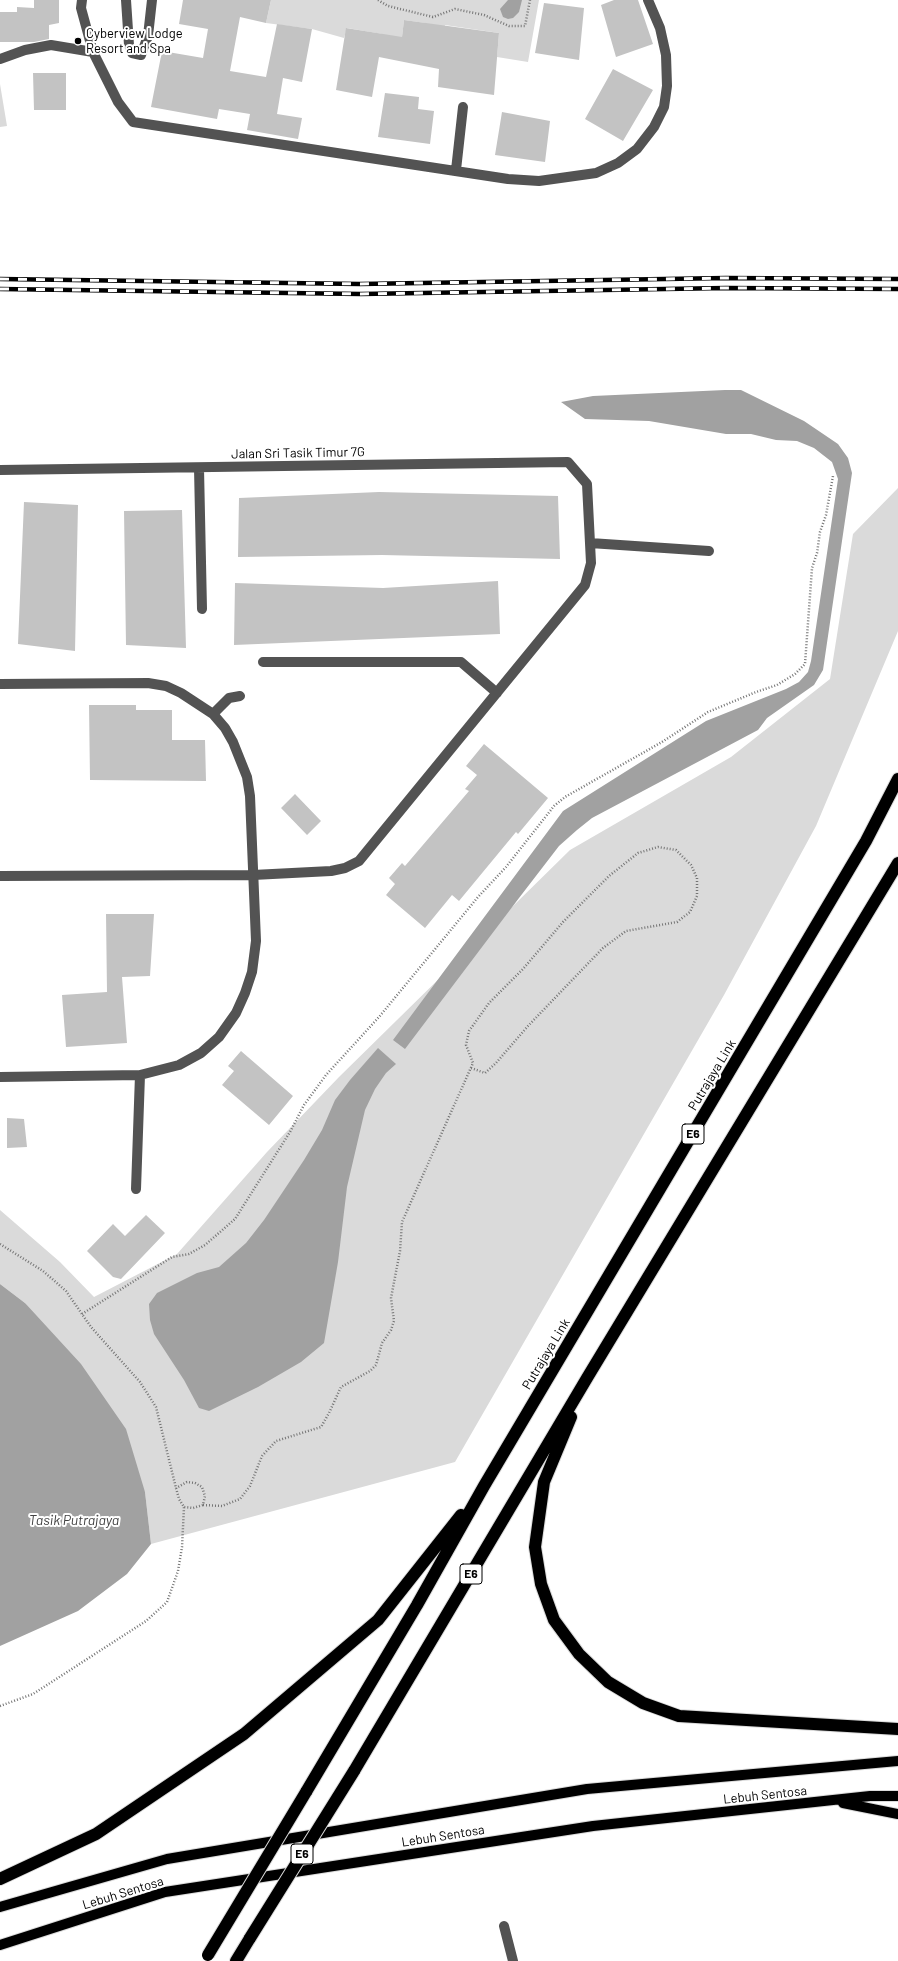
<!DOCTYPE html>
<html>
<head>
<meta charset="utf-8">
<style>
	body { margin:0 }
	canvas { display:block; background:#fff }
</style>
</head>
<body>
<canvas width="898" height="1961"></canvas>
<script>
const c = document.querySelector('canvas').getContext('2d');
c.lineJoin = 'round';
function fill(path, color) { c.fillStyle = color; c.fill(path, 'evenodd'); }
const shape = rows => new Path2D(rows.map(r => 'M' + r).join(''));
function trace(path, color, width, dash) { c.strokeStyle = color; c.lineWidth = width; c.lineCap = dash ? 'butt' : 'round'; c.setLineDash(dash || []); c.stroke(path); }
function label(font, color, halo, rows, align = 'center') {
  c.font = font + ' Barlow,sans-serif'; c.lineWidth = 4; c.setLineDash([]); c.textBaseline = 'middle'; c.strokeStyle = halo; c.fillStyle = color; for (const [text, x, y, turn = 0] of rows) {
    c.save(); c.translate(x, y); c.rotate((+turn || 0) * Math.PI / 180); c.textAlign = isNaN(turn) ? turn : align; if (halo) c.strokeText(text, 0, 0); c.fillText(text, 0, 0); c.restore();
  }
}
const green = shape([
	[271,0,539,0,528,62,497,57,499,33,445,25,443,33,423,31,425,23,404,20,401,46,382,34,347,28,344,38,312,29,266,23],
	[0,84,7,126,0,127],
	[898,488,898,631,816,826,724,995,455,1462,151,1544,145,1492,25,1303,0,1284,0,1210,60,1262,94,1297,177,1254,267,1152,339,1077,570,850,731,757,830,679,853,534]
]);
const water = shape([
	[508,0,522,0,519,12,513,18,508,19,503,17,500,9],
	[725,390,741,390,804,421,838,444,848,458,852,473,823,670,814,685,767,718,758,730,592,818,577,830,559,846,519,898,405,1049,393,1040,563,811,706,721,786,689,799,682,808,672,811,661,838,479,832,462,814,448,797,441,776,440,751,434,726,434,649,421,585,419,561,402,593,396],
	[378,1048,396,1064,386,1073,375,1089,365,1110,347,1187,338,1262,324,1343,301,1362,258,1387,209,1411,199,1408,184,1380,154,1334,150,1320,149,1304,157,1293,197,1273,219,1267,246,1243,264,1220,304,1160,322,1130,335,1100,350,1080],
	[0,1284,25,1303,81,1364,126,1429,145,1492,151,1544,127,1574,78,1611,0,1646]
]);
const building = shape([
	[34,0,59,0,59,23,49,25,49,39,34,42,0,42,0,12,17,12,17,7,34,8],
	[183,0,271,0,266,23,240,17,230,71,266,77,277,24,312,29,302,82,283,78,277,114,302,118,298,139,247,130,250,114,219,109,217,119,151,107,162,51,203,58,208,29,179,24],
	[614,0,638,0,653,44,616,57,601,5],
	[544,3,584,8,579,60,535,53],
	[404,20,499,33,494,95,438,87,439,69,379,57,372,97,336,90,346,28,402,37],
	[613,69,653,90,623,141,585,119],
	[33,73,66,73,66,110,34,110],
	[385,93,419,97,418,109,434,111,430,144,378,137],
	[502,112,550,121,545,162,495,155],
	[379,492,558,496,560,559,382,555,238,557,239,498],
	[24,502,78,505,75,651,18,644],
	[182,510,186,648,126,645,124,511],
	[498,581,500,634,234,645,235,583,383,588],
	[89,705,136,705,136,710,172,710,172,740,205,740,206,781,90,780],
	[484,744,548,798,518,834,516,832,459,901,452,895,425,928,386,895,395,884,389,878,402,863,405,866,469,791,465,789,477,775,466,766],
	[295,794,321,821,307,835,281,808],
	[106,914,154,914,150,976,122,977,127,1043,66,1047,62,995,107,992],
	[241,1051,293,1096,269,1125,222,1085,234,1071,228,1066],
	[7,1118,24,1119,27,1147,7,1148],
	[146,1215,165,1233,121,1279,113,1277,87,1251,113,1224,125,1236]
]);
const path = shape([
	[378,0,388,6,433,17,455,9,484,15,509,26,525,26,530,0],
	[0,1244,43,1271,66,1291,91,1327,140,1382,156,1407,176,1488,179,1499,184,1507,193,1508,203,1505,205,1496,202,1487,195,1483,187,1482,176,1488],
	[82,1314,172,1257,189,1254,205,1245,235,1219,290,1132,304,1105,326,1075,379,1017,478,897,506,867,554,806,565,797,662,742,708,712,756,692,777,685,795,674,805,664,812,568,817,553,820,532,826,515,833,476],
	[203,1505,222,1506,240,1499,250,1486,262,1456,276,1441,321,1427,329,1413,341,1387,370,1371,376,1365,382,1343,391,1330,394,1321,391,1298,400,1251,402,1222,473,1063,466,1045,469,1031,489,1003,523,969,563,922,609,876,638,853,658,847,676,850,691,865,697,878,697,896,690,912,677,922,626,931,603,948,576,976,528,1026,496,1063,485,1073,471,1068],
	[0,1706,33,1694,146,1621,167,1602,178,1571,182,1547,184,1507]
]);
const minor = shape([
	[82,0,81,8,93,52,118,102,133,122,508,179,539,181,596,173,618,163,637,149,654,127,664,107,667,86,666,55,660,28,648,0],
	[126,0,129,45,132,53,141,55,148,36,152,0],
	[0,59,25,50,51,45,93,52],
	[456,170,463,107],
	[199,468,202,609],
	[0,470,568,462,587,484,591,563,585,585,359,861,345,868,331,871,253,875,0,876],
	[590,543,709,551],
	[263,662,461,662,497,693],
	[0,684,148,683,166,686,181,693,213,714,225,728,233,742,247,777,250,796,256,941,252,972,245,993,236,1013,219,1037,201,1053,179,1065,140,1075,0,1077],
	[213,714,229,698,240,696],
	[136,1189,140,1075],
	[504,1926,513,1961]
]);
const major = shape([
	[843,1803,898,1814],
	[0,1907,167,1859,587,1789,898,1761],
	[0,1945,165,1892,593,1826,870,1796,898,1796]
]);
const highway = shape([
	[571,1417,544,1482,535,1547,541,1584,554,1620,579,1654,608,1682,643,1703,679,1716,898,1729],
	[354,1771,587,1378,898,863],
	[306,1792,417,1605,484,1486,866,841,898,779],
	[0,1879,96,1834,244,1734,378,1620,461,1515],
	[236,1961,250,1938]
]);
const rail = shape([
	[0,279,360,284,726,278,898,279],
	[0,289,361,294,726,288,898,289]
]);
const highwayBridge = shape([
	[250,1938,354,1771],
	[208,1955,306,1792]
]);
const markers = [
	[78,41,4,"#000"]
];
const shields = [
	[693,1134,22],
	[471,1574,22],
	[302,1854,22]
];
const shieldNames = [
	["E6",693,1134],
	["E6",471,1574],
	["E6",302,1854]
];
const poiNames = [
	["Cyberview Lodge",86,34],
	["Resort and Spa",86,49]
];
const streetNames = [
	["Jalan Sri Tasik Timur 7G",298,453,-1],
	["Putrajaya Link",712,1075,-59],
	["Putrajaya Link",546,1354,-59],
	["Lebuh Sentosa",765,1795,-6],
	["Lebuh Sentosa",443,1836,-9],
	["Lebuh Sentosa",123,1893,-17]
];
const waterNames = [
	["Tasik Putrajaya",74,1520]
];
fill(green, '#dadada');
fill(water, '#a1a1a1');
fill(building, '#c3c3c3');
trace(major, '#dbdbdb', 12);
trace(highway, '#dbdbdb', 14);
trace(path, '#757575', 2.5, [1, 2]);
trace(minor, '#535353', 10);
trace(major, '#000', 10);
trace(highway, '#000', 12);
trace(rail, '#000', 4.5);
trace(rail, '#fff', 3, [9]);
trace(highwayBridge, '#dbdbdb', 14, []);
trace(highwayBridge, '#000', 12);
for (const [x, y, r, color] of markers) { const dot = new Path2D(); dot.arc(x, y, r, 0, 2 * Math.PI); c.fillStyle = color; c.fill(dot); trace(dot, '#fff', 1.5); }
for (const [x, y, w] of shields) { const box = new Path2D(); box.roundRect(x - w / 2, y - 10, w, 20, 3); c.fillStyle = '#fff'; c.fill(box); trace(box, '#000', 1); }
label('bold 12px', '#000', null, shieldNames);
label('13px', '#000', '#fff', poiNames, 'left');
label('13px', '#000', '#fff', streetNames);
label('italic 14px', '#424242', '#fff', waterNames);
</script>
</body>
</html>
